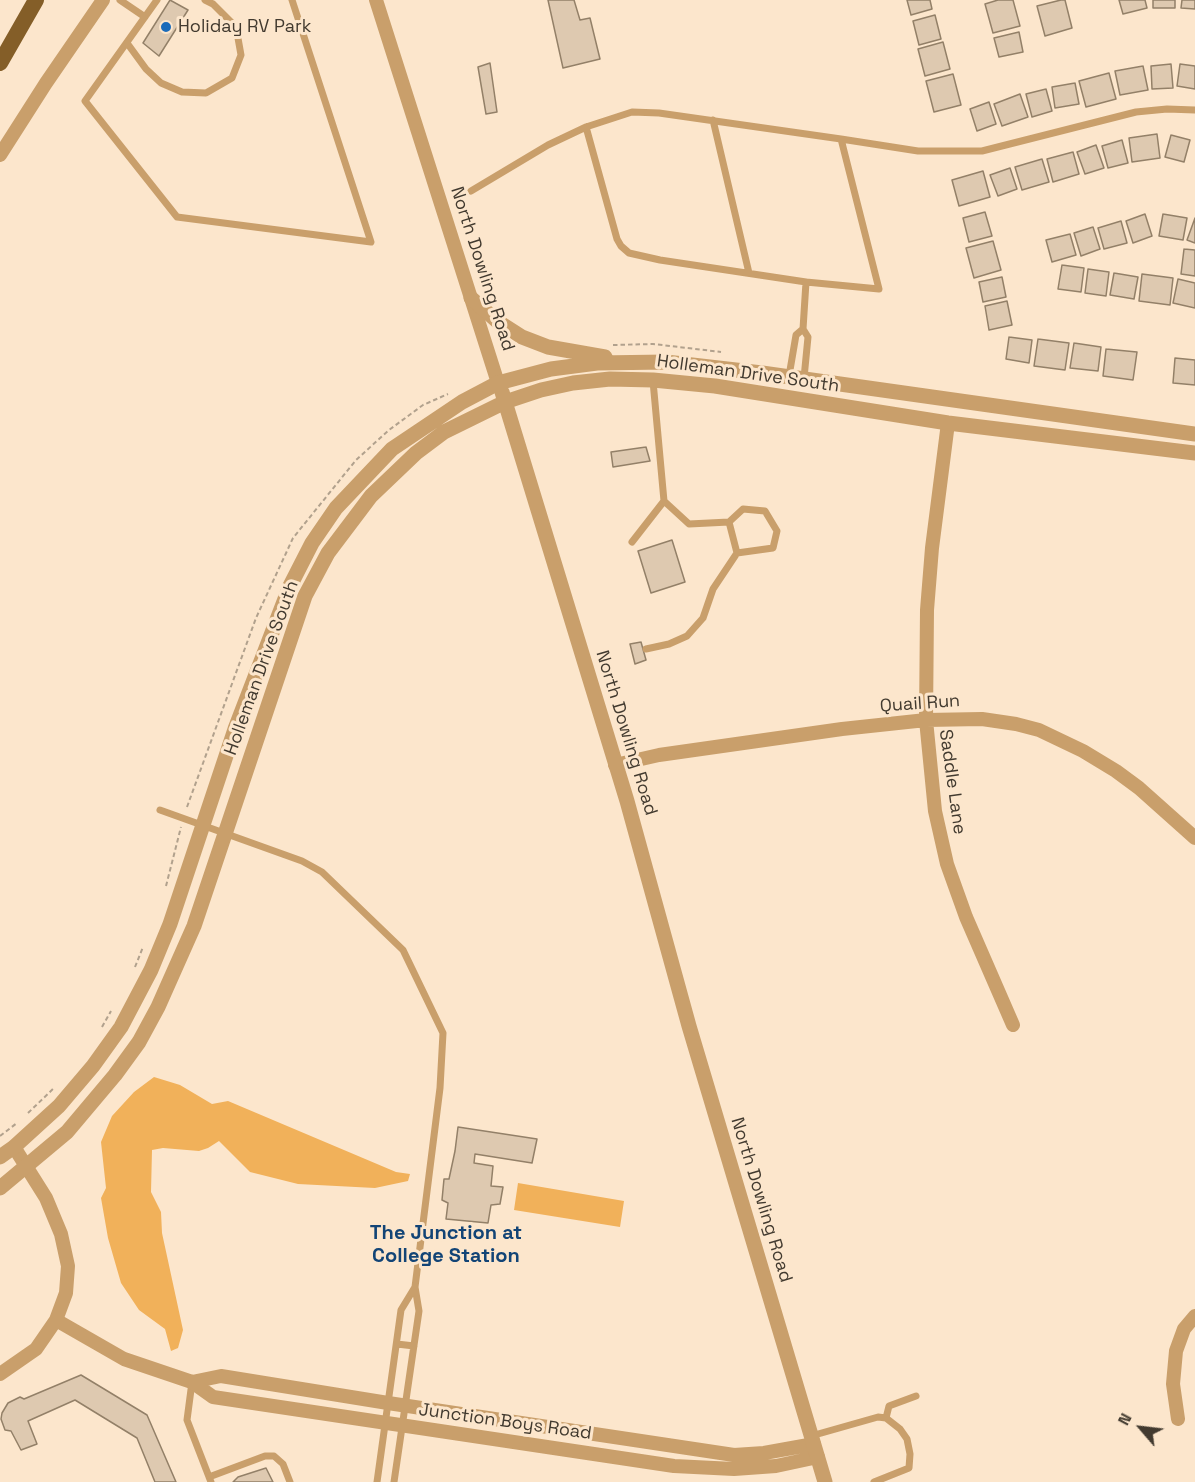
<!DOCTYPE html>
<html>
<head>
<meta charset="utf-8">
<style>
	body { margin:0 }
	#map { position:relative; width:1195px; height:1482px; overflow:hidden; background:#fce6cc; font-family:"Space Grotesk",sans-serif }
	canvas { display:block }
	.north { position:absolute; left:1111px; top:1398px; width:60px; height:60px; -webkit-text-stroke:4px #fce6cc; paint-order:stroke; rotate:298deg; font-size:16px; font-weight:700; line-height:24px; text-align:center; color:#423a2f }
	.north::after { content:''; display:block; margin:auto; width:21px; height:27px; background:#423a2f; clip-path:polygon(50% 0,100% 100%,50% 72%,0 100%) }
</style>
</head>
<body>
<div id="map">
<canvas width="1195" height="1482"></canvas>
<div class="north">N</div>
</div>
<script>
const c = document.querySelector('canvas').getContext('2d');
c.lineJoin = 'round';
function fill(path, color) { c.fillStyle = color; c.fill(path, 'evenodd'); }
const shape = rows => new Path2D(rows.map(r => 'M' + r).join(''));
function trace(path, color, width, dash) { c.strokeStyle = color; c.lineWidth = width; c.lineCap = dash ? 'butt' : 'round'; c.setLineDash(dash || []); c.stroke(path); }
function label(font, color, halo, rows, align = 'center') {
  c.font = font + ' "Space Grotesk",sans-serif'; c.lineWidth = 6; c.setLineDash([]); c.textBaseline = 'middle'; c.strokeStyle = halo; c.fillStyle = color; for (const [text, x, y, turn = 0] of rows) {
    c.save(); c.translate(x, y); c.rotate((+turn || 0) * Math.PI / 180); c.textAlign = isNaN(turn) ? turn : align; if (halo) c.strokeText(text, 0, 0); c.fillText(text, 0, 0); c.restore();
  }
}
const water = shape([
	[154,1077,180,1085,212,1104,228,1101,396,1172,410,1174,408,1181,375,1188,298,1184,250,1172,219,1141,208,1148,199,1151,163,1148,152,1150,151,1192,161,1212,162,1233,183,1330,178,1348,171,1351,165,1329,139,1310,121,1283,108,1238,101,1198,106,1188,101,1142,112,1116,134,1092],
	[518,1183,624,1201,620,1227,514,1210]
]);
const building = shape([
	[170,0,188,10,159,56,143,43,170,0],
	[548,0,574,0,580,20,590,18,600,59,563,68,548,0],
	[907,0,930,0,932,9,911,15,907,0],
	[998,0,1013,0,1020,26,993,33,985,4,998,0],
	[1061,0,1065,0,1072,28,1045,36,1037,6,1061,0],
	[1119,0,1145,0,1147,8,1123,14,1119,0],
	[1153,0,1175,0,1175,8,1153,8,1153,0],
	[1182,0,1195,0,1195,9,1181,8,1182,0],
	[935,15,941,39,919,45,913,21,935,15],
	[1019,32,1023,52,999,57,994,38,1019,32],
	[943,42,950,69,925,76,918,49,943,42],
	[490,63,497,112,486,114,478,67,490,63],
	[1171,64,1173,88,1152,89,1151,66,1171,64],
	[1180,64,1195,66,1195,89,1177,86,1180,64],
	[1143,66,1148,90,1120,95,1115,71,1143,66],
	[1109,73,1116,99,1086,107,1079,81,1109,73],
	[953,74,961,105,934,112,926,81,953,74],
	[1075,83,1079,104,1055,108,1052,87,1075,83],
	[1046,89,1052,111,1032,117,1026,94,1046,89],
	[1020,94,1028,117,1002,126,994,104,1020,94],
	[989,102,996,124,977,131,970,109,989,102],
	[1157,134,1160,158,1132,162,1129,138,1157,134],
	[1171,135,1190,140,1184,162,1165,157,1171,135],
	[1122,140,1128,163,1108,168,1102,146,1122,140],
	[1096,145,1104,168,1085,174,1077,152,1096,145],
	[1073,152,1079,174,1053,182,1047,159,1073,152],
	[1042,159,1049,182,1022,190,1015,167,1042,159],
	[1010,168,1017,189,998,196,990,175,1010,168],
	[983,171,990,197,959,206,952,180,983,171],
	[985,212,992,236,969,242,963,218,985,212],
	[1145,214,1152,236,1133,243,1126,221,1145,214],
	[1163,214,1187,218,1183,240,1159,236,1163,214],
	[1195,218,1195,243,1187,240,1195,218],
	[1121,221,1127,243,1104,249,1098,228,1121,221],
	[1093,227,1100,249,1081,256,1074,233,1093,227],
	[1070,234,1076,255,1052,262,1046,240,1070,234],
	[993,241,1001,270,974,278,966,248,993,241],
	[1184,249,1195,250,1195,276,1181,274,1184,249],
	[1062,265,1084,268,1081,292,1058,289,1062,265],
	[1088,269,1109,272,1106,296,1085,293,1088,269],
	[1114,273,1138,277,1134,299,1110,295,1114,273],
	[1142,274,1173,278,1170,305,1139,301,1142,274],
	[1002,277,1006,297,983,302,979,282,1002,277],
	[1178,279,1195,283,1195,308,1173,303,1178,279],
	[1007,301,1012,325,989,330,985,306,1007,301],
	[1009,337,1032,340,1029,363,1006,359,1009,337],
	[1038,339,1069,343,1065,370,1034,366,1038,339],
	[1074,343,1101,347,1098,371,1070,368,1074,343],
	[1106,349,1137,352,1133,380,1103,376,1106,349],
	[1175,358,1195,360,1195,385,1173,383,1175,358],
	[646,447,650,461,613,467,611,452,646,447],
	[672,540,685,582,651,593,638,551,672,540],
	[641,642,646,660,635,664,630,644,641,642],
	[458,1127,537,1139,532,1163,475,1154,474,1163,493,1166,491,1186,503,1187,500,1204,491,1205,488,1223,446,1219,448,1203,442,1200,444,1179,449,1179,455,1151,458,1127],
	[81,1375,147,1415,176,1482,155,1482,137,1438,75,1400,28,1421,37,1444,21,1450,11,1431,5,1430,1,1419,2,1413,8,1403,20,1397,24,1399,81,1375],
	[266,1468,273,1482,233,1482,238,1477,266,1468]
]);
const path = shape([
	[613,345,653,344,721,352],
	[187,807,256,618,293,538,356,460,389,430,423,405,448,394],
	[166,886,181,827],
	[135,967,143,947],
	[102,1027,111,1011],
	[28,1113,54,1088],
	[0,1136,17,1123]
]);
const service = shape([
	[120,0,145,17],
	[157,0,85,101,177,217,371,242,292,0],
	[127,43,146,69,161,83,182,92,206,93,232,78,241,55,236,27,213,4,205,0],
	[713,120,749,273],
	[841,139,918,151,982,151,1136,112,1167,109,1195,110],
	[471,191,548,145,586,127],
	[789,376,796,335,803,329],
	[804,378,808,337,803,329,806,282,879,289,841,139,659,113,632,112,586,127,617,239,621,246,629,253,660,260,806,282],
	[653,381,664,501],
	[729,522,737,553],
	[632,542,664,501,689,524,729,522,743,509,765,511,777,531,773,548,737,553,713,589,703,618,687,636,669,644,646,649],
	[160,810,302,861,322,872,403,950,443,1033,440,1088,415,1287,419,1311,394,1482],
	[397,1344,414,1346],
	[192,1382,187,1420,211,1482],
	[886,1418,889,1406,916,1396],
	[811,1436,878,1417,886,1418,900,1429,907,1439,910,1454,909,1468,874,1482],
	[209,1477,265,1456,274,1456,283,1464,290,1482],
	[377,1482,401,1310,415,1287]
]);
const minor = shape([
	[376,0,498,383],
	[0,155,46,83,103,0],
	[948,423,932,548,927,610,926,720,935,811,947,864,966,917,1013,1025],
	[615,765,659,755,842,729,926,720,982,719,1016,724,1039,730,1083,751,1116,771,1139,788,1195,838],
	[56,1320,124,1359,192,1382,213,1397,674,1466,734,1469,776,1466,818,1457],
	[0,1374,36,1349,56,1320,66,1293,68,1266,61,1234,46,1198,14,1147],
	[192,1382,221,1376,388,1403,734,1455,764,1453,814,1444],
	[1178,1419,1173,1384,1176,1351,1184,1329,1195,1316]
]);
const tertiary = shape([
	[471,298,497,321,522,337,548,347,605,357],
	[502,392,627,801,689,1026,825,1482],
	[0,1157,14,1147,59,1106,93,1066,121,1027,151,970,170,924,235,729,290,586,312,543,336,508,392,449,462,402,498,383,551,369,597,363,666,362,762,373,1195,434],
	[0,1188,67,1132,115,1075,139,1042,158,1007,194,926,305,596,328,553,371,496,416,453,444,432,505,402,541,390,573,383,610,379,653,380,715,386,948,423,1195,453]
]);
const trunk = shape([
	[0,63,36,0]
]);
const markers = [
	[166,27,6,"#1b6bba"]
];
const poiNames = [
	["Holiday RV Park",178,27]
];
const streetNames = [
	["North Dowling Road",482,269,72],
	["Holleman Drive South",748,374,8],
	["Holleman Drive South",262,668,-70],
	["Quail Run",920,704,-4],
	["North Dowling Road",626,733,73],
	["Saddle Lane",952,782,82],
	["North Dowling Road",761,1200,73],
	["Junction Boys Road",505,1422,8]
];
const neighbourhoodNames = [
	["The Junction at",446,1234],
	["College Station",446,1257]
];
fill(water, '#f1b15a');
fill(building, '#dec9b0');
trace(building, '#938068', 1.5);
trace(path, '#b1a18d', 2, [4.5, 3]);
trace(service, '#c99f6b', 7);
trace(minor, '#c99f6b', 14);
trace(tertiary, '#c99f6b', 15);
trace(trunk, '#845e28', 16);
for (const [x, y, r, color] of markers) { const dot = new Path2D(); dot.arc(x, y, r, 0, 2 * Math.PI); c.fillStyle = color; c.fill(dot); trace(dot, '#fce6cc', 2); }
label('18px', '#423a2f', '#fce6cc', poiNames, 'left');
label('18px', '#423a2f', '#fce6cc', streetNames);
label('bold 20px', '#124476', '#fce6cc', neighbourhoodNames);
</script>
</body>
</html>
